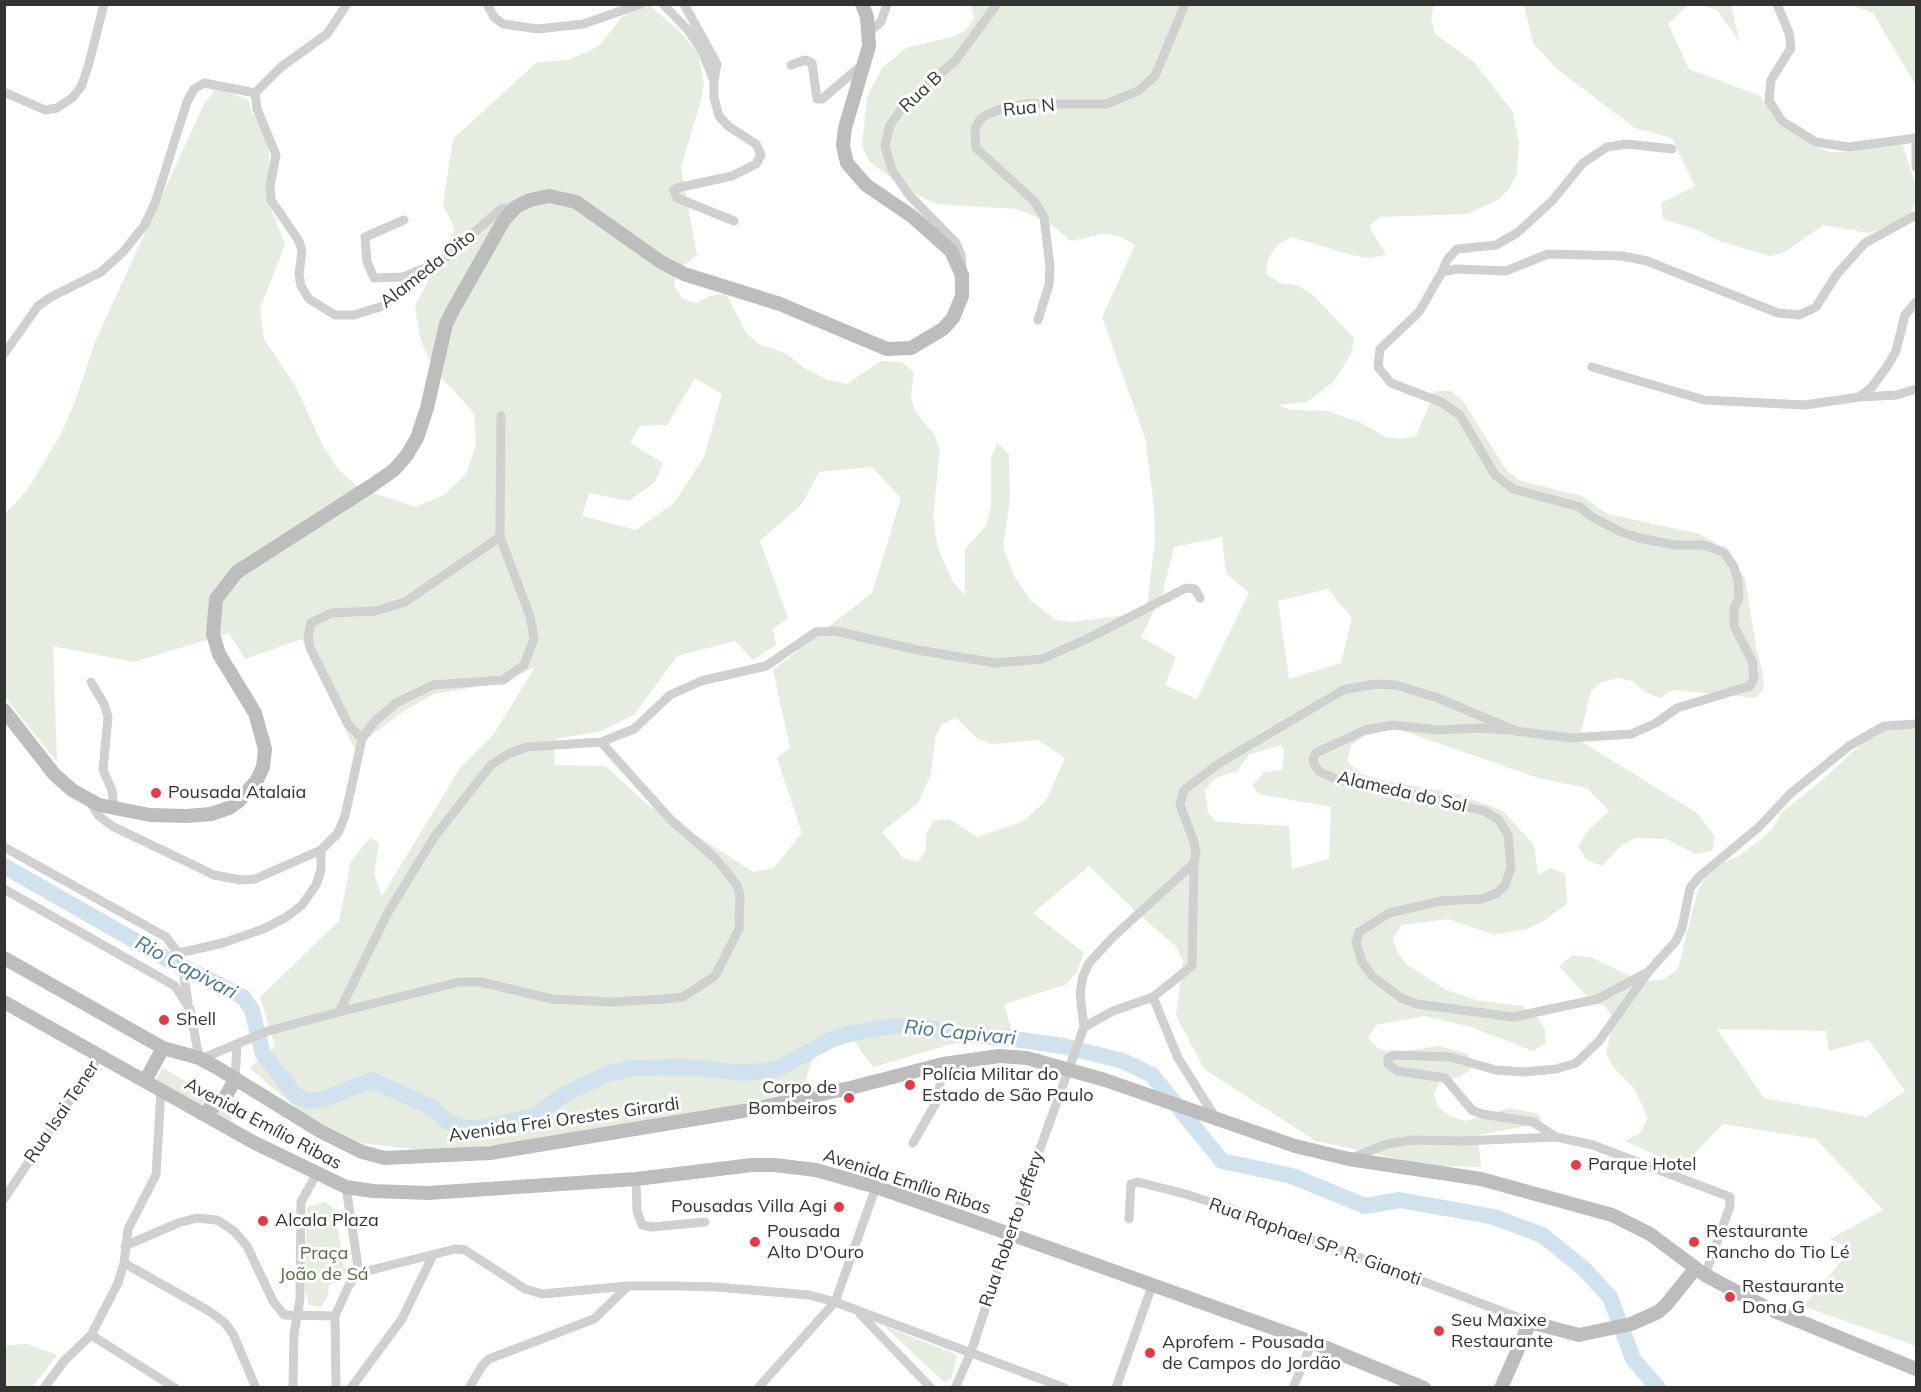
<!DOCTYPE html>
<html>
<head>
<meta charset="utf-8">
<style>
	body { margin:0 }
	#map { position:relative; width:1921px; height:1392px; overflow:hidden; background:#fff; font-family:Mulish,sans-serif }
	canvas { display:block }
	.frame { position:absolute; inset:0; border:6px solid #333; pointer-events:none }
</style>
</head>
<body>
<div id="map">
<canvas width="1921" height="1392"></canvas>
<div class="frame"></div>
</div>
<script>
const c = document.querySelector('canvas').getContext('2d');
c.lineJoin = 'round';
function fill(path, color) { c.fillStyle = color; c.fill(path, 'evenodd'); }
const shape = rows => new Path2D(rows.map(r => 'M' + r).join(''));
function trace(path, color, width, dash) { c.strokeStyle = color; c.lineWidth = width; c.lineCap = dash ? 'butt' : 'round'; c.setLineDash(dash || []); c.stroke(path); }
function label(font, color, halo, rows, align = 'center') {
  c.font = font + ' Mulish,sans-serif'; c.lineWidth = 6; c.setLineDash([]); c.textBaseline = 'middle'; c.strokeStyle = halo; c.fillStyle = color; for (const [text, x, y, turn = 0] of rows) {
    c.save(); c.translate(x, y); c.rotate((+turn || 0) * Math.PI / 180); c.textAlign = isNaN(turn) ? turn : align; if (halo) c.strokeText(text, 0, 0); c.fillText(text, 0, 0); c.restore();
  }
}
const green = shape([
	[648,4,678,30,698,53,704,82,702,97,681,167,697,255,677,270,674,285,682,298,696,303,710,296,726,294,747,334,759,344,787,354,804,368,825,379,847,384,881,361,901,362,914,372,911,395,914,410,934,434,940,450,933,517,938,549,953,582,965,595,965,549,986,526,991,507,991,458,997,443,1009,454,1010,499,1003,547,1014,576,1031,601,1056,620,1072,622,1134,614,1147,605,1155,541,1154,506,1145,438,1102,317,1135,245,1119,236,1103,234,1071,241,1047,221,1016,209,936,204,907,190,869,161,862,146,867,97,882,68,906,48,951,37,965,31,974,19,971,5,1434,5,1431,19,1435,34,1474,62,1513,112,1519,143,1517,174,1509,189,1498,200,1467,214,1381,217,1369,226,1386,255,1369,258,1352,255,1291,237,1277,245,1268,259,1266,274,1280,283,1297,285,1312,294,1354,338,1351,354,1334,381,1307,402,1278,405,1291,410,1327,411,1359,422,1386,437,1402,439,1416,436,1435,391,1451,391,1463,401,1507,471,1521,481,1582,496,1607,514,1700,534,1726,550,1745,578,1756,647,1764,679,1763,689,1756,698,1673,690,1660,698,1645,692,1632,681,1617,678,1602,682,1591,691,1579,740,1697,813,1715,836,1712,851,1695,854,1667,839,1635,838,1621,846,1602,866,1587,860,1578,847,1586,833,1609,811,1587,788,1538,778,1395,728,1365,736,1351,745,1347,761,1360,773,1376,779,1458,794,1503,811,1534,845,1538,875,1551,868,1565,874,1567,904,1542,922,1527,929,1495,935,1449,919,1402,925,1393,938,1397,952,1406,964,1446,990,1476,1000,1523,1006,1535,1016,1545,1028,1546,1043,1533,1051,1471,1027,1424,1016,1376,1025,1368,1038,1379,1049,1393,1053,1439,1046,1468,1054,1471,1068,1459,1078,1441,1080,1434,1093,1438,1107,1451,1117,1466,1121,1510,1108,1539,1114,1542,1123,1478,1135,1481,1167,1431,1166,1316,1141,1204,1069,1176,1015,1183,961,1176,946,1136,912,1089,866,1033,913,1084,953,1077,972,1065,985,1004,1004,1013,1036,952,1044,873,1067,853,1040,839,1042,813,1058,802,1090,617,1133,430,1151,361,1143,304,1115,250,1068,275,1046,260,997,339,921,351,861,370,838,379,843,374,874,382,896,460,768,494,734,535,667,504,682,434,694,404,711,354,748,302,639,245,659,229,633,134,662,53,646,57,762,5,697,5,514,28,489,61,434,74,404,95,342,204,104,217,88,248,100,252,112,268,139,270,169,266,196,285,244,260,309,264,339,296,387,322,444,337,468,359,488,415,507,444,495,466,474,476,445,474,413,433,368,420,338,415,306,455,229,443,205,453,139,537,62,569,60,599,46,622,17],
	[695,378,722,394,704,457,674,503,636,530,582,516,589,493,629,501,655,482,663,463,630,443,640,426,667,425],
	[872,467,901,498,872,593,773,670,790,748,777,758,802,833,774,868,753,872,646,803,605,766,554,765,555,739,599,732,634,715,677,656,735,641,753,660,776,645,773,629,788,618,760,541,802,504,819,472],
	[1222,537,1226,573,1249,593,1197,699,1165,685,1176,657,1141,637,1163,592,1174,547],
	[1328,589,1352,618,1341,663,1289,679,1278,601],
	[956,718,977,738,992,744,1038,740,1065,758,1046,801,1022,822,977,837,949,819,933,821,926,834,926,850,918,862,903,858,882,832,918,803,931,774,935,738,942,724],
	[1281,745,1284,751,1282,770,1264,772,1252,786,1259,794,1331,807,1329,859,1292,869,1289,826,1217,822,1208,813,1205,790,1215,778,1237,771,1249,755],
	[1524,5,1696,5,1687,6,1668,24,1689,69,1760,96,1779,121,1816,147,1830,152,1846,152,1901,139,1915,184,1916,199,1911,214,1898,224,1869,233,1823,225,1785,252,1770,256,1722,242,1693,228,1663,219,1661,203,1695,186,1672,138,1635,128,1557,69,1533,43],
	[1701,5,1731,5,1740,42,1717,10],
	[1851,5,1916,5,1916,86,1873,13],
	[1916,720,1916,1346,1803,1306,1851,1250,1830,1239,1883,1210,1816,1139,1723,1124,1681,1167,1625,1141,1640,1133,1648,1118,1634,1088,1612,1066,1606,1052,1614,1021,1606,1007,1591,1001,1559,966,1572,956,1590,957,1633,977,1649,981,1664,979,1678,969,1697,893,1704,879,1723,863,1737,857,1764,837,1774,827,1781,813,1819,783,1885,722],
	[1717,1029,1826,1031,1829,1051,1869,1040,1905,1091,1866,1117,1764,1098],
	[163,1068,236,1110,229,1123,155,1081],
	[325,1202,335,1210,344,1268,350,1269,342,1275,336,1283,329,1285,328,1296,321,1307,309,1305,305,1290,307,1207],
	[884,1326,957,1355,951,1379,944,1382],
	[27,1344,57,1355,32,1387,5,1387,5,1348,8,1345]
]);
const river = shape([
	[4,866,167,959,243,997,252,1010,263,1054,296,1096,309,1101,324,1099,372,1080,433,1108,448,1122,466,1128,481,1128,534,1116,565,1094,607,1074,633,1068,686,1067,745,1073,777,1069,833,1039,853,1033,892,1026,921,1026,948,1033,1022,1040,1063,1046,1123,1061,1152,1075,1222,1161,1292,1176,1365,1206,1400,1200,1494,1217,1542,1235,1583,1268,1610,1297,1633,1359,1658,1388]
]);
const street = shape([
	[487,4,494,17,503,24,538,29,583,24,641,4],
	[663,4,688,30,702,51,714,81,714,98,719,116,728,126,756,144,761,155,756,164,732,176,677,188,674,190,677,198,734,221],
	[684,4,717,64,714,80],
	[1777,4,1789,33,1791,48,1771,80,1769,101,1782,121,1816,142,1848,147,1916,138],
	[869,32,881,22,887,4],
	[791,65,805,60,812,63,817,99,822,99,862,65],
	[4,92,45,110,57,108,72,98,81,87,88,67,104,4],
	[255,93,257,109,276,155,270,186,271,200,299,241,302,251,299,274,301,286,309,299,335,315,354,315,383,306,443,260,501,209,516,207],
	[255,93,281,67,327,34,347,4],
	[1916,146,1916,167],
	[404,220,365,237,367,262,374,278,403,277,428,267],
	[962,270,961,255,956,243,909,195,892,170,885,146,890,125,905,104,955,61,997,4],
	[1442,272,1447,260,1457,249,1496,245,1517,233,1552,201,1583,163,1607,147,1627,144,1672,149],
	[1038,320,1049,285,1050,267,1044,217,1034,201,976,148,975,129,979,121,986,115,1006,107,1027,104,1106,104,1138,91,1155,76,1185,4],
	[4,354,38,306,51,297,101,272,123,252,144,226,155,203,187,102,194,89,204,83,255,93],
	[1592,367,1704,400,1805,405,1859,397,1872,387,1888,365,1896,351,1905,315,1916,302],
	[1861,397,1897,395,1916,389],
	[91,682,104,704,108,717,103,770,112,790,114,809],
	[1508,730,1480,728,1438,730,1393,725,1365,730,1316,753,1313,759,1315,766,1320,772,1336,779,1377,785,1484,811,1499,820,1508,835,1511,868,1505,885,1497,893,1481,899,1441,901,1389,913,1359,932,1356,942,1362,962,1372,976,1401,998,1417,1004,1513,1017,1598,999,1646,973],
	[362,739,348,724,310,648,308,637,311,623,331,613,375,611,405,602,500,537],
	[90,802,99,816,112,826,214,875,241,880,255,879,321,850,338,833,345,816,362,739,374,722,396,703,433,685,503,680,524,665,534,639,530,616,500,537,501,416],
	[4,847,166,937,181,957,188,1002],
	[4,889,175,986,190,1009,199,1058],
	[179,953,223,943,263,929,285,918,302,905,316,885,321,870,321,850],
	[1153,997,1178,1058,1215,1117],
	[339,1012,459,982,481,982,552,999,612,1002,664,999,683,997,715,976,739,929,740,896,737,885,716,859,671,820,601,742],
	[1084,1027,1080,993,1083,976,1089,963,1113,937,1194,863,1196,853,1194,842,1180,805,1184,790,1218,764,1343,690,1375,684,1396,685,1438,698,1516,731,1571,738,1631,734,1656,723,1677,708,1750,686,1754,677,1752,661,1734,626,1734,608,1739,598,1738,581,1734,567,1724,552,1703,545,1674,545,1639,538,1621,532,1592,517,1580,507,1513,489,1495,475,1460,415,1441,402,1391,383,1378,367,1380,349,1419,312,1442,272,1456,269,1506,271,1548,254,1622,256,1647,261,1778,313,1799,315,1816,307,1837,274,1865,243,1916,215],
	[201,1059,268,1031,339,1012,387,914,435,836,491,765,510,753,527,747,601,742,634,729,670,695,701,681,766,666,816,632,835,631,918,650,996,663,1042,659,1091,637,1186,588,1195,589,1200,598],
	[235,1080,237,1044],
	[913,1143,938,1099,943,1064],
	[1352,1158,1387,1144,1413,1140,1462,1141,1556,1137],
	[636,1179,637,1211,642,1225,652,1227,705,1222],
	[346,1187,359,1273],
	[4,1199,100,1055],
	[1129,1219,1131,1184,1138,1182,1185,1194,1229,1208,1530,1322],
	[125,1246,178,1223,197,1218,217,1220,234,1231,247,1246,273,1301,284,1315,335,1316,349,1285,359,1273],
	[124,1263,209,1311,225,1323,233,1334,256,1388],
	[359,1273,455,1249,465,1250,525,1289,542,1294,628,1286,678,1286,716,1287,809,1295,835,1302,1065,1388],
	[1705,1275,1730,1206,1730,1197,1593,1145,1556,1137,1533,1122,1482,1114,1472,1110,1445,1078,1397,1071,1388,1064,1388,1058,1393,1055,1450,1057,1496,1070,1523,1072,1556,1069,1576,1063,1599,1041,1649,971,1676,941,1682,928,1690,888,1700,876,1759,827,1791,793,1849,746,1884,726,1916,724],
	[860,1314,931,1388],
	[335,1316,336,1388],
	[91,1335,175,1388],
	[44,1388,64,1361,91,1335,118,1283,124,1263,128,1229,156,1175,161,1090],
	[293,1388,294,1334,300,1299,301,1202,316,1175],
	[351,1388,402,1319,432,1257],
	[469,1388,482,1366,489,1359,594,1319,628,1286],
	[758,1388,835,1302,876,1187],
	[955,1388,971,1352,1020,1204,1084,1027,1113,1011,1153,997,1192,966,1194,863],
	[1116,1388,1152,1286],
	[1293,1388,1312,1342]
]);
const secondary = shape([
	[4,710,54,774,72,790,99,805,150,815,187,816,211,814,229,808,239,801,257,780,263,767,265,749,255,713,219,654,213,634,216,599,237,572,371,486,394,470,407,455,417,438,427,408,446,324,453,310,504,220,516,207,530,200,549,196,576,202,661,262,684,274,780,304,887,349,911,348,943,329,953,318,962,296,962,275,951,251,913,217,866,185,847,163,843,146,845,128,869,46,867,17,862,4],
	[4,958,163,1048,199,1058,216,1067,320,1131,362,1152,385,1158,490,1153,743,1111,850,1088,943,1064,999,1056,1027,1058,1105,1080,1295,1146,1349,1159,1481,1179,1612,1215,1650,1234,1705,1275,1767,1308,1916,1369],
	[4,1002,253,1142,346,1187,373,1191,428,1193,636,1179,752,1165,774,1165,816,1170,876,1187,1010,1234,1312,1342,1424,1388],
	[145,1081,163,1048],
	[203,1114,224,1099,235,1080],
	[1501,1388,1530,1322,1579,1335,1631,1324,1658,1312,1666,1305,1695,1269]
]);
const markers = [
	[156,793,6,"#e63946"],
	[164,1020,6,"#e63946"],
	[910,1085,6,"#e63946"],
	[849,1098,6,"#e63946"],
	[1576,1165,6,"#e63946"],
	[839,1207,6,"#e63946"],
	[263,1221,6,"#e63946"],
	[755,1242,6,"#e63946"],
	[1694,1242,6,"#e63946"],
	[1730,1297,6,"#e63946"],
	[1439,1331,6,"#e63946"],
	[1150,1353,6,"#e63946"]
];
const streetNames = [
	["Rua B",921,92,-43],
	["Rua N",1029,108,-6],
	["Alameda Oito",428,269,-38],
	["Alameda do Sol",1402,792,13],
	["Rua Isai Tener",62,1112,-56],
	["Avenida Frei Orestes Girardi",564,1120,-8],
	["Avenida Emílio Ribas",263,1124,28],
	["Avenida Emílio Ribas",907,1182,18],
	["Rua Roberto Jeffery",1012,1229,-71],
	["Rua Raphael SP. R. Gianoti",1315,1242,20]
];
const poiNames = [
	["Pousada Atalaia",168,793],
	["Shell",176,1020],
	["Polícia Militar do",922,1075],
	["Estado de São Paulo",922,1096],
	["Corpo de",837,1088,"right"],
	["Bombeiros",837,1109,"right"],
	["Parque Hotel",1588,1165],
	["Pousadas Villa Agi",827,1207,"right"],
	["Alcala Plaza",275,1221],
	["Pousada",767,1232],
	["Alto D'Ouro",767,1253],
	["Restaurante",1706,1232],
	["Rancho do Tio Lé",1706,1253],
	["Restaurante",1742,1287],
	["Dona G",1742,1308],
	["Seu Maxixe",1451,1321],
	["Restaurante",1451,1342],
	["Aprofem - Pousada",1162,1343],
	["de Campos do Jordão",1162,1364]
];
const parkNames = [
	["Praça",324,1254],
	["João de Sá",324,1275]
];
const waterNames = [
	["Rio Capivari",186,968,28],
	["Rio Capivari",960,1033,6]
];
fill(green, '#e6ecdf');
trace(river, '#cfe2ee', 16);
trace(street, '#d0d0d0', 9);
trace(secondary, '#bdbdbd', 14);
for (const [x, y, r, color] of markers) { const dot = new Path2D(); dot.arc(x, y, r, 0, 2 * Math.PI); c.fillStyle = color; c.fill(dot); trace(dot, '#fff', 2); }
label('18px', '#333', '#fff', streetNames);
label('18px', '#333', '#fff', poiNames, 'left');
label('18px', '#56703f', '#fff', parkNames);
label('italic 20px', '#3f7597', '#fff', waterNames);
</script>
</body>
</html>
